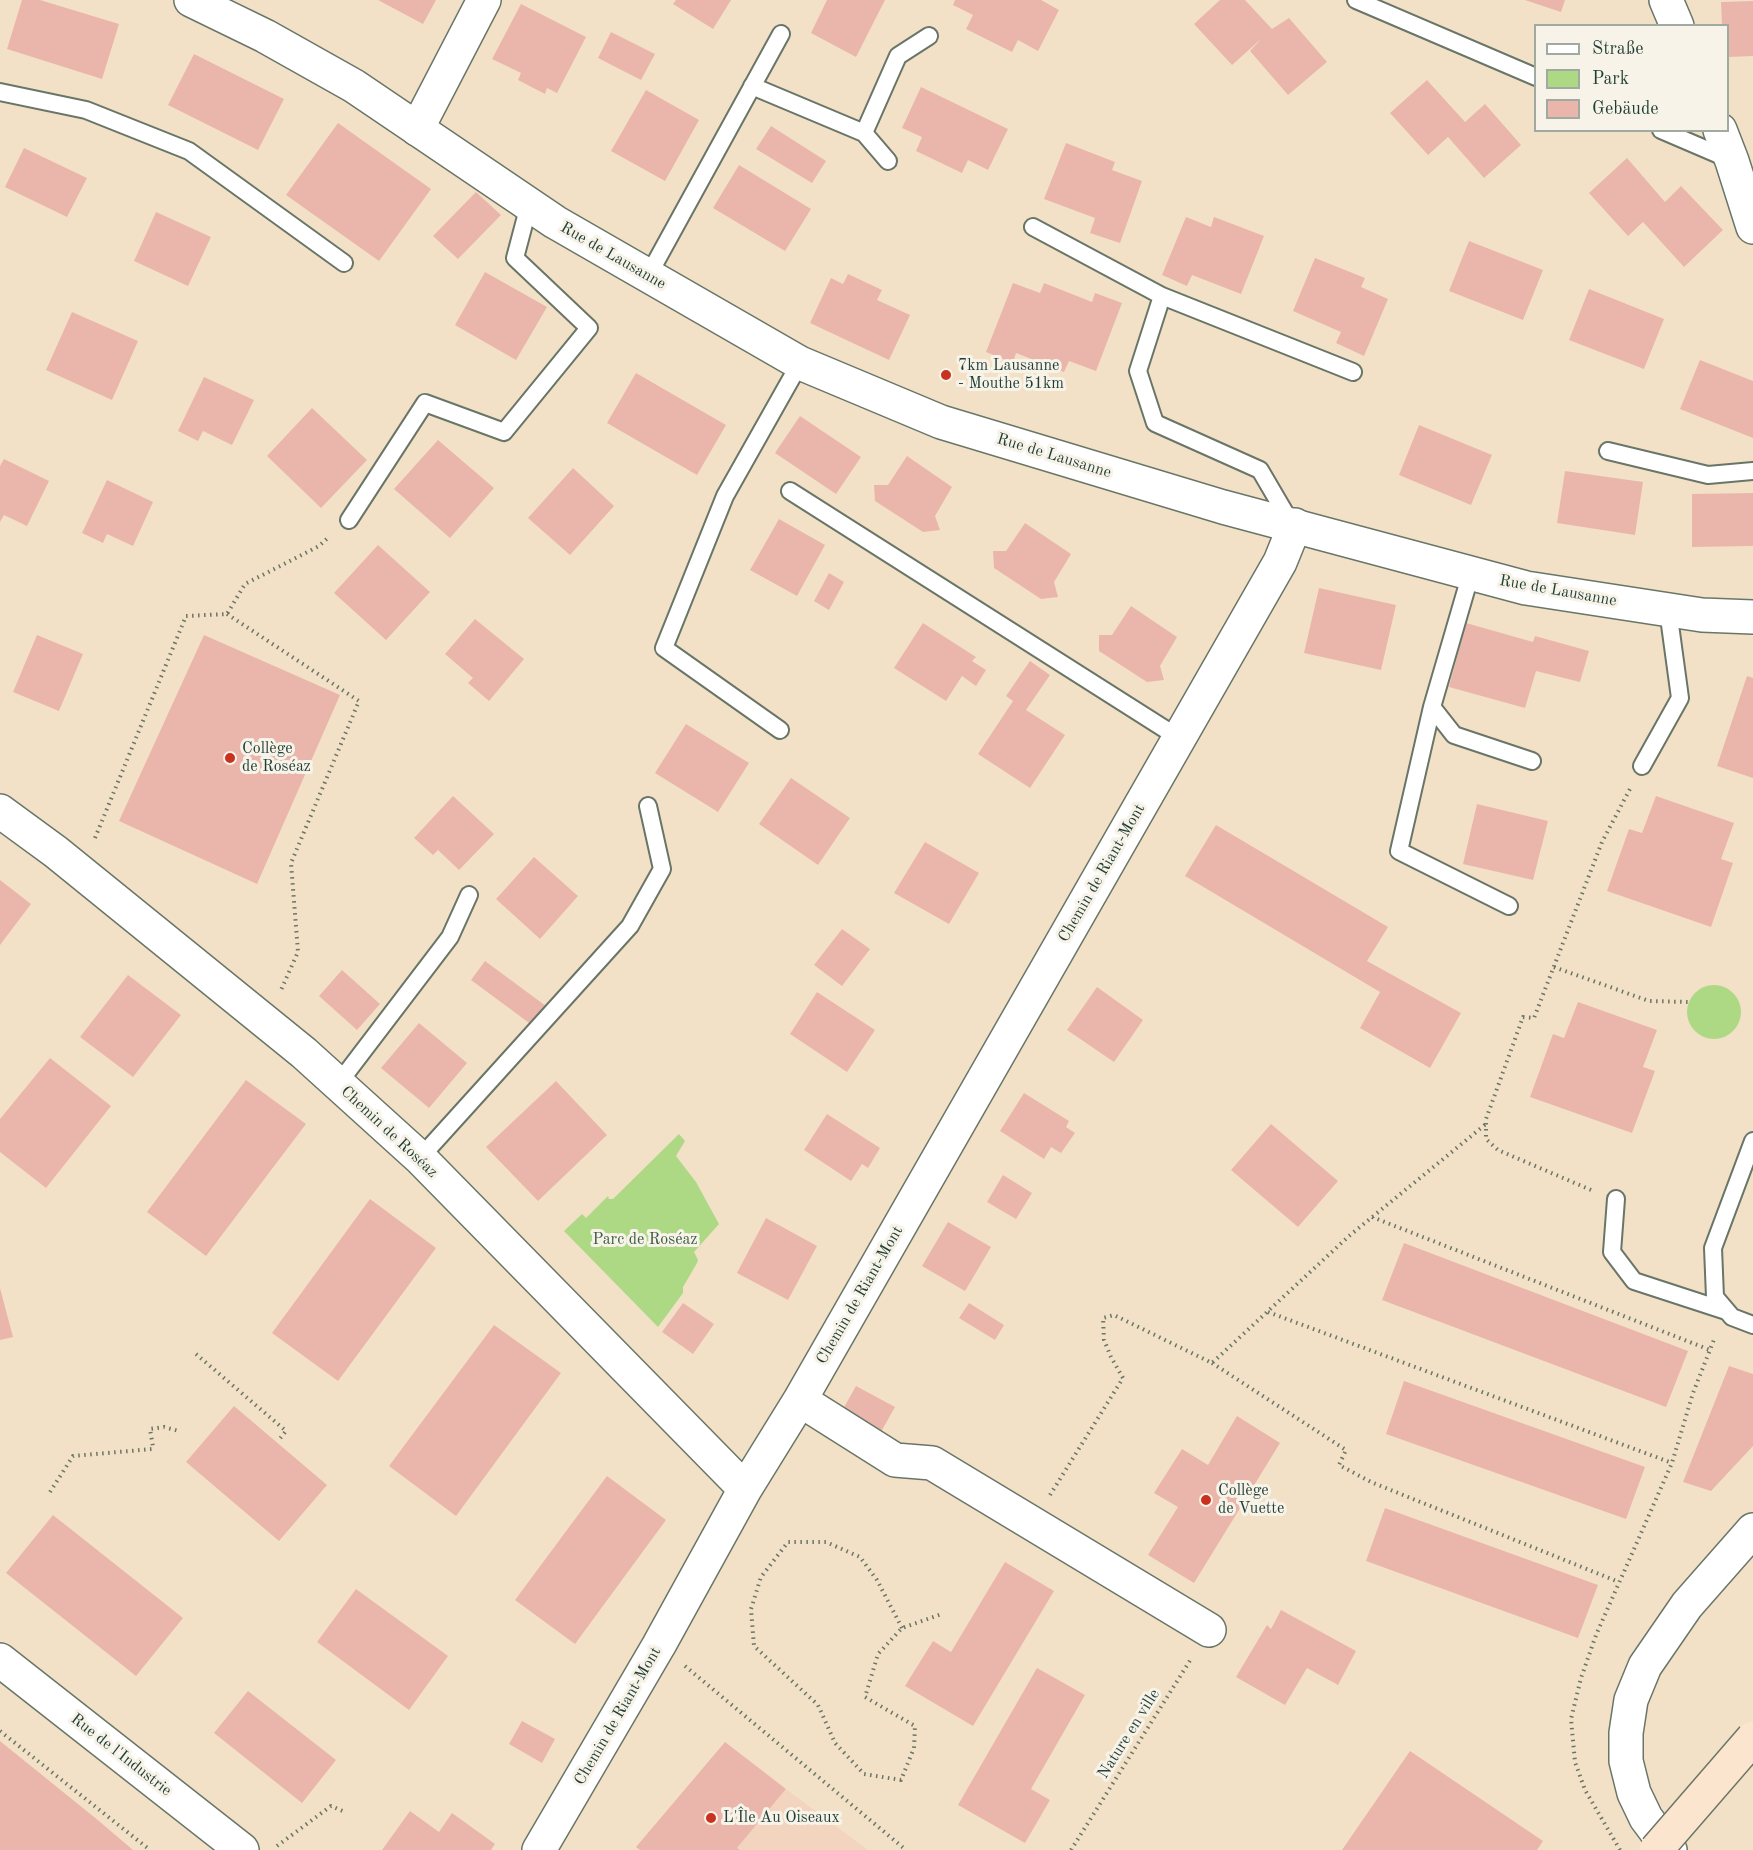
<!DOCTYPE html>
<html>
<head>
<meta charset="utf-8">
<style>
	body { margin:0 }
	#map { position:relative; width:1753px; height:1850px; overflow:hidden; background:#f3e1c7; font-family:"Old Standard TT",serif }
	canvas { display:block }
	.legend { position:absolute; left:1534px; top:24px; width:195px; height:108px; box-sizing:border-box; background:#f7f3e8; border:2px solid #a1aaa0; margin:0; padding:8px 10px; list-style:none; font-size:18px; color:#1f3d34 }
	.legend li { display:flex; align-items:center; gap:12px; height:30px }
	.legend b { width:30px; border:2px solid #a1aaa0 }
</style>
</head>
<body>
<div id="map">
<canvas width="1753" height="1850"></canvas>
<ul class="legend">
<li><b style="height:8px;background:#fff"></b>Straße</li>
<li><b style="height:16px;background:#add884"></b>Park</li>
<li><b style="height:16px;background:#eab6ac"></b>Gebäude</li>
</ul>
</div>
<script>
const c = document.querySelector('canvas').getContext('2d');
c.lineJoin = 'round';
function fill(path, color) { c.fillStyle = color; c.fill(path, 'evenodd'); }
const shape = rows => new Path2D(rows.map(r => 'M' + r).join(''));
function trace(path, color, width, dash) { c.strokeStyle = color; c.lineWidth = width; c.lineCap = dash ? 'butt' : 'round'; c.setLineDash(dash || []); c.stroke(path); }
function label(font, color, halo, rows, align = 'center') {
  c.font = font + ' "Old Standard TT",serif'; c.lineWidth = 6; c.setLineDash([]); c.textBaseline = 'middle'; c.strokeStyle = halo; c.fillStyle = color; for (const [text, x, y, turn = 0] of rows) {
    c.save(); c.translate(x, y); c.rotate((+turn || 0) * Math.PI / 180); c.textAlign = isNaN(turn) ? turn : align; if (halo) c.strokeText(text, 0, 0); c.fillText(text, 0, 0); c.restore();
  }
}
const built = shape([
	[786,1789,868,1850,740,1850,737,1848]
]);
const green = shape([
	'1687 1012a27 27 0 1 1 54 0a27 27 0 1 1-54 0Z',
	[679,1134,685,1141,676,1156,696,1182,719,1224,694,1252,698,1260,697,1263,683,1287,683,1293,658,1327,564,1231,582,1214,586,1218,608,1196,609,1199,613,1199]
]);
const building = shape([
	[22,0,40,0,119,24,102,79,7,49],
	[378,0,436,0,423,24],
	[676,0,731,0,713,29,673,4],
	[827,0,885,0,856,57,811,33],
	[955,0,1041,0,1059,10,1038,51,1018,40,1012,52,966,29,973,15,953,5],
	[1220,0,1245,0,1272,29,1289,18,1327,62,1288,95,1250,51,1261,39,1232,65,1194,24],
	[1525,0,1565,0,1561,12],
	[1753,1,1753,56,1728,57,1728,26,1722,26,1721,2],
	[521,4,586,37,557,93,547,88,545,94,518,80,521,73,492,59],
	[611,32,655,54,641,80,598,58],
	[194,54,284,99,258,150,168,105],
	[1427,80,1465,122,1485,104,1521,145,1484,178,1448,137,1428,155,1390,113],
	[921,87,1008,129,988,170,968,160,962,173,916,151,922,137,902,128],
	[646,90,699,120,665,181,611,151],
	[338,123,431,189,379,261,286,195],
	[771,126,826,161,812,183,756,149],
	[1066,143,1115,162,1112,170,1142,181,1120,243,1090,233,1095,218,1044,199],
	[24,148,87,178,67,217,5,187],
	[1627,158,1665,202,1681,186,1723,230,1684,267,1643,222,1628,236,1589,193],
	[739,165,811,209,785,251,713,208],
	[476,192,501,215,458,259,433,236],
	[156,212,211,237,188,286,134,261],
	[1186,217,1211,227,1214,217,1264,236,1241,294,1192,275,1187,286,1162,275],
	[1469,241,1543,270,1523,320,1449,291],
	[1315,258,1365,278,1361,287,1388,299,1364,356,1336,343,1341,332,1293,311],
	[485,272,547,307,516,360,455,325],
	[848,274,882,290,877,300,910,315,889,360,810,323,831,278,843,284],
	[1013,283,1040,293,1044,283,1092,302,1095,293,1122,303,1096,371,1069,361,1064,372,1016,353,1013,363,986,352],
	[1589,289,1664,319,1644,369,1569,340],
	[72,312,138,341,112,400,46,370],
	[1700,360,1753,381,1753,438,1680,409],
	[636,373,726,425,697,475,607,423],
	[204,377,254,400,232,445,203,431,198,441,178,431],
	[312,408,367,460,321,508,267,456],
	[800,416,861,457,836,494,775,453],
	[1419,425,1492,455,1471,505,1399,475],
	[438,440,494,488,450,538,394,489],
	[907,456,952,487,935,516,940,530,923,532,875,501,874,485,888,485],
	[4,459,49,481,27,526,4,515,0,522,0,466],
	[573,468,614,506,570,555,528,518],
	[1565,471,1643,482,1635,535,1557,523],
	[107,480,153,502,133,546,107,534,103,543,82,533],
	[1753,493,1753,546,1692,547,1692,494],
	[779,519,825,545,797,596,750,570],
	[1025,523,1071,554,1054,582,1058,597,1041,599,994,568,993,551,1006,551],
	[378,545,430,592,386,640,334,593],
	[829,573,844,582,829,610,814,601],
	[1319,588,1396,605,1381,670,1304,653],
	[1131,606,1177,637,1160,666,1164,680,1147,682,1099,651,1099,635,1112,635],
	[475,619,524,659,489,701,468,683,473,678,445,654],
	[923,623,976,657,972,661,986,670,976,686,962,676,946,701,894,668],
	[1466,623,1533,642,1535,636,1589,651,1580,682,1536,671,1525,708,1449,687],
	[37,635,83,654,59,711,13,692],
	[204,635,340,695,257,884,119,821],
	[1030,661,1050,675,1026,710,1065,735,1030,788,978,754,1013,701,1006,696],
	[1747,676,1753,678,1753,778,1717,766],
	[686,724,749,763,718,812,655,773],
	[791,778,850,818,818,865,759,824],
	[453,796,494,834,459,870,438,850,433,855,414,838],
	[1656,796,1734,823,1721,859,1733,863,1711,927,1607,891,1629,829,1642,833],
	[1477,804,1548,821,1533,880,1463,864],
	[1216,825,1388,927,1367,961,1461,1013,1430,1068,1360,1028,1380,992,1185,876],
	[925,842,979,873,949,924,894,893],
	[534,857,578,896,540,939,496,899],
	[0,880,31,904,0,945],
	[842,929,870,949,842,986,814,965],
	[485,961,550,1009,536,1028,471,980],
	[342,970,380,1004,357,1030,319,996],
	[128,975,181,1015,133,1077,80,1037],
	[1097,987,1143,1020,1114,1062,1067,1030],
	[817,992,875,1030,847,1072,790,1034],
	[1578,1002,1657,1030,1643,1067,1655,1071,1632,1133,1530,1097,1553,1034,1564,1038],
	[419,1023,467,1063,429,1108,381,1068],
	[50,1058,111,1106,46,1188,0,1152,0,1119],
	[246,1080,306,1124,206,1256,147,1212],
	[556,1081,607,1135,538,1201,486,1147],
	[1024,1093,1069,1121,1066,1127,1075,1133,1061,1153,1051,1147,1044,1159,1000,1131],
	[827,1114,880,1148,868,1168,862,1164,851,1181,804,1150],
	[1271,1124,1338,1181,1298,1227,1231,1170],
	[1003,1175,1032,1193,1016,1219,987,1202],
	[370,1199,436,1248,338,1381,272,1333],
	[766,1218,817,1246,788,1300,737,1273],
	[948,1222,991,1247,965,1291,922,1266],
	[1404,1243,1688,1351,1666,1407,1382,1300],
	[0,1288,13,1337,0,1340],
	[683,1303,714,1324,693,1354,662,1332],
	[969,1303,1004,1325,995,1340,959,1318],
	[494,1325,561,1373,456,1516,389,1466],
	[1729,1366,1753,1374,1753,1446,1711,1491,1683,1482],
	[1404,1381,1645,1467,1626,1519,1386,1434],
	[856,1386,895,1407,877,1439,838,1418],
	[234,1406,327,1485,279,1541,186,1462],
	[1237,1416,1280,1443,1194,1583,1148,1555,1178,1507,1154,1493,1182,1449,1208,1465],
	[607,1476,666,1520,575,1644,515,1600],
	[1385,1508,1598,1585,1578,1638,1366,1561],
	[53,1515,183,1618,136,1676,6,1573],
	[1005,1562,1054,1591,973,1726,905,1686,933,1641,951,1652],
	[356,1589,448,1656,409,1710,317,1642],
	[1281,1610,1356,1651,1338,1685,1307,1668,1285,1705,1236,1677,1267,1625,1271,1629],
	[1037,1668,1085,1695,1031,1789,1050,1800,1025,1843,958,1805],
	[248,1691,336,1760,302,1803,214,1733],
	[522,1721,555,1739,542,1763,509,1744],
	[0,1741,99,1821,133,1850,0,1850],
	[725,1742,786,1789,737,1848,740,1850,640,1850,636,1847],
	[1410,1751,1543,1841,1537,1850,1342,1850],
	[410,1811,439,1832,452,1813,495,1844,491,1850,382,1850]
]);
const path = shape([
	[227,614,359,701,291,863,298,952,281,990],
	[95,838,186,616,227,614,245,584,319,546,330,536],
	[1554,967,1649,1001,1688,1002],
	[1591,1190,1498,1150,1486,1139,1486,1119,1523,1017,1534,1018,1602,842,1631,787],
	[1372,1217,1710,1350],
	[1268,1312,1672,1463],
	[196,1354,286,1431,278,1441],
	[1212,1363,1346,1450,1339,1465,1371,1482,1619,1582],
	[50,1492,73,1456,152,1449,153,1447,150,1429,164,1427,179,1431],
	[1050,1495,1123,1378,1111,1357,1104,1340,1103,1318,1114,1315,1212,1363,1349,1236,1486,1124],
	[902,1628,877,1580,860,1557,826,1542,788,1542,761,1577,751,1609,754,1646,818,1705,835,1743,864,1774,901,1780,914,1748,915,1726,865,1697,878,1654,902,1628,942,1614],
	[685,1666,906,1850],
	[0,1731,150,1850],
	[277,1846,331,1806,345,1812],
	[1071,1850,1191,1659],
	[1620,1850,1585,1790,1575,1762,1571,1719,1581,1678,1596,1635,1672,1463,1693,1393,1715,1337]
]);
const service = shape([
	[1356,0,1536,77],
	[752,86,864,133,898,56,929,36],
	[0,92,86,110,189,151,344,263],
	[1661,130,1731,160],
	[864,133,888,161],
	[1033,227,1162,296,1138,371,1155,423,1260,470,1291,523],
	[648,276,781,34],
	[1162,296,1353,372],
	[1608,451,1708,475,1753,471],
	[790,491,1179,738],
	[349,520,425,403,504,432,589,328,515,258,529,205],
	[1471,573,1432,707,1399,851,1509,906],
	[1432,707,1454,735,1532,761],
	[780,730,664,648,725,496,800,363],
	[1642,766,1680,698,1668,610],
	[338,1084,450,937,469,895],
	[1753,1141,1713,1248,1715,1297,1732,1317,1753,1325],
	[420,1158,630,926,662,869,648,806],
	[1616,1199,1612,1252,1634,1281,1726,1311]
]);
const minor = shape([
	[1666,0,1677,26],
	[417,129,484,0],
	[1720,130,1732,161,1753,227],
	[0,811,56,852,304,1053,420,1158,745,1489],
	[800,1400,895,1460,932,1463,1209,1630],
	[539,1850,659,1645,745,1489,800,1400,1280,562,1295,525],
	[1670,1850,1646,1818,1634,1793,1626,1761,1626,1733,1631,1700,1645,1666,1687,1605,1753,1530]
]);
const tertiary = shape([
	[191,0,265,36,354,86,555,222,800,363,941,422,1223,507,1526,588,1702,615,1753,617],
	[0,1660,242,1850]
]);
const secondaryBridge = shape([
	[1656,1850,1753,1738]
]);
const markers = [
	[946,375,6,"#c8321e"],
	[230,758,6,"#c8321e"],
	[1206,1500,6,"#c8321e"],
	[711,1818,6,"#c8321e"]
];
const streetNames = [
	["Rue de Lausanne",613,256,30],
	["Rue de Lausanne",1054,456,17],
	["Rue de Lausanne",1558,591,10],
	["Chemin de Riant-Mont",1102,873,-60],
	["Chemin de Roséaz",389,1132,43],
	["Chemin de Riant-Mont",860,1295,-60],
	["Chemin de Riant-Mont",618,1716,-60],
	["Nature en ville",1129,1734,-58],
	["Rue de l'Industrie",121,1755,38]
];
const poiNames = [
	["7km Lausanne",958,366],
	["- Mouthe 51km",958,384],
	["Collège",242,749],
	["de Roséaz",242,767],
	["Collège",1218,1491],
	["de Vuette",1218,1509],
	["L'Île Au Oiseaux",723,1818]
];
const parkNames = [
	["Parc de Roséaz",645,1240]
];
fill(built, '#f3d4bf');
fill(green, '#add884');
fill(building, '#eab6ac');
trace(service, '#697667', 20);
trace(minor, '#697667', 36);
trace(tertiary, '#697667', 36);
trace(path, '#697667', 4, [1.5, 4.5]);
trace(service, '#fff', 16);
trace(minor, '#fff', 33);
trace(tertiary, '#fff', 33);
trace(secondaryBridge, '#697667', 36, []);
trace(secondaryBridge, '#fce5cf', 33);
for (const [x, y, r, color] of markers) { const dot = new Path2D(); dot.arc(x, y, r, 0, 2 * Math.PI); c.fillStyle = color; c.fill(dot); trace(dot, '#f7f3e8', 2); }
label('16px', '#1f3d34', '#f7f3e8', streetNames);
label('16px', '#1f3d34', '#f7f3e8', poiNames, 'left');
label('16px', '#3b5c44', '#f7f3e8', parkNames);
</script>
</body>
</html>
